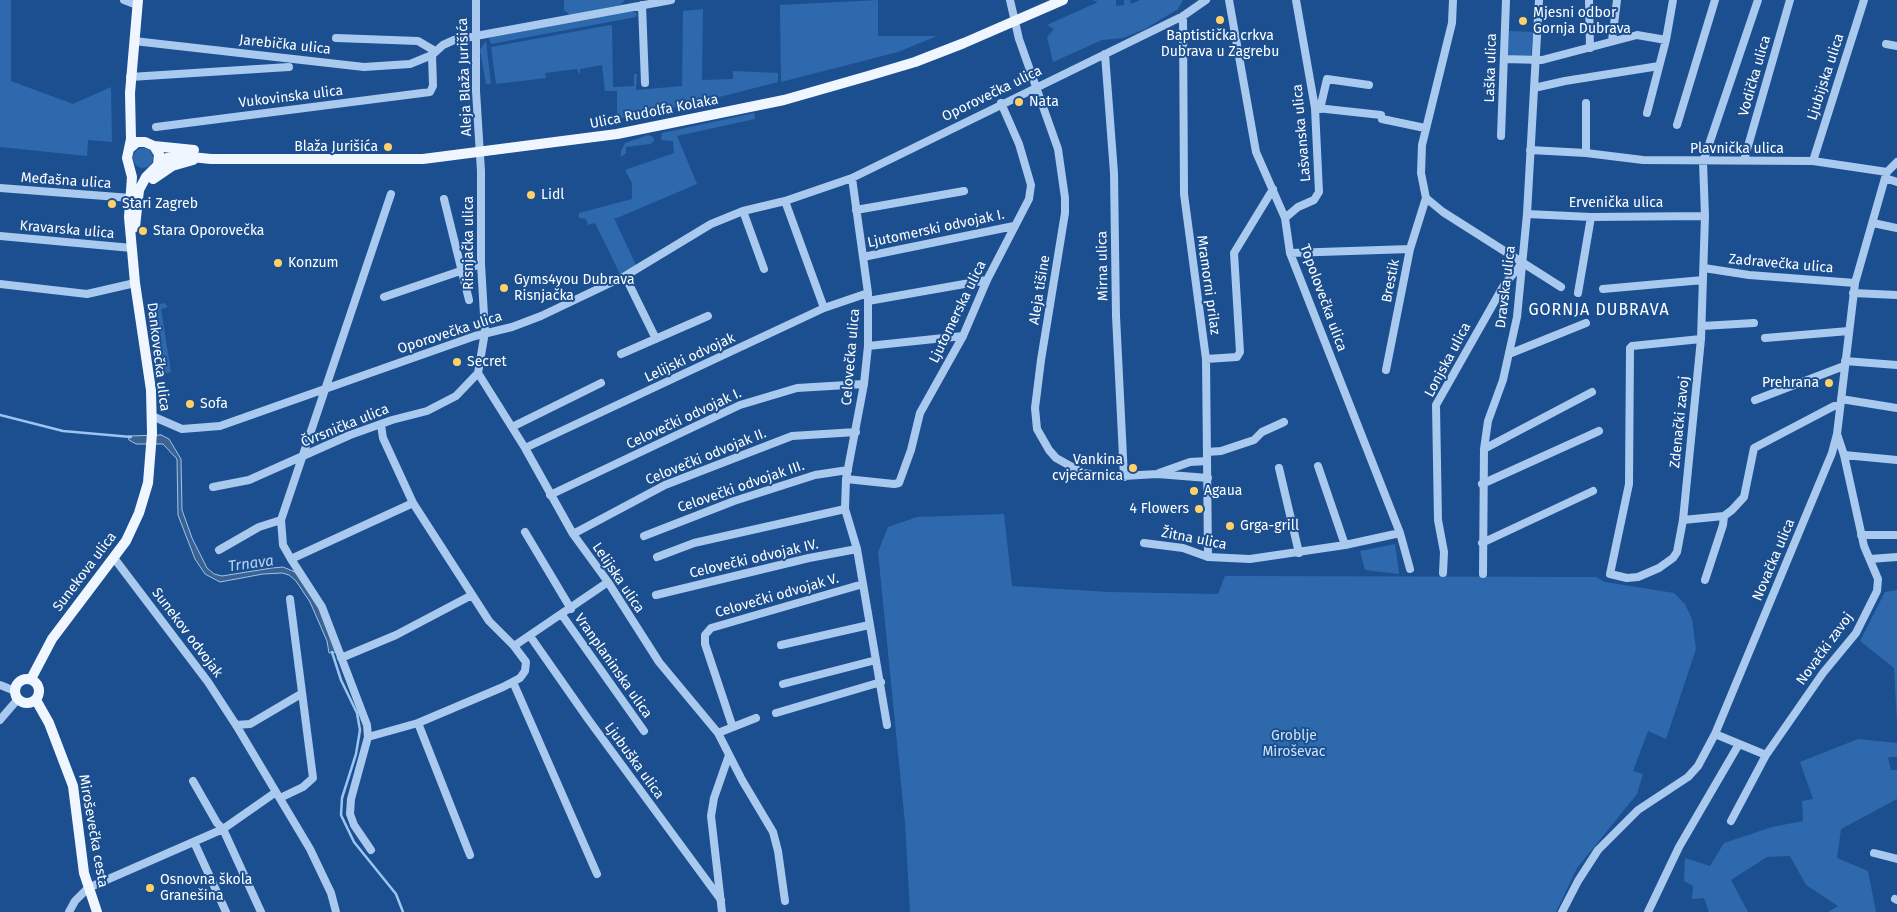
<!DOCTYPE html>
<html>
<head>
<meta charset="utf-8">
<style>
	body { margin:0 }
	canvas { display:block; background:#1b4f8f }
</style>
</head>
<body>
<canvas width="1897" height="912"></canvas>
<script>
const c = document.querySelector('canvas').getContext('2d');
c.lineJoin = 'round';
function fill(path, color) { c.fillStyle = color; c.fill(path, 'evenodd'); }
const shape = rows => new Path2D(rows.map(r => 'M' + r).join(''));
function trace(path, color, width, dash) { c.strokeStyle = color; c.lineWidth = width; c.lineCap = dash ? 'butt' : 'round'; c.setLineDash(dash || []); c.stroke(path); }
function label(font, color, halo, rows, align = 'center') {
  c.font = font + ' "Fira Sans",sans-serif'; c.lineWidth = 4; c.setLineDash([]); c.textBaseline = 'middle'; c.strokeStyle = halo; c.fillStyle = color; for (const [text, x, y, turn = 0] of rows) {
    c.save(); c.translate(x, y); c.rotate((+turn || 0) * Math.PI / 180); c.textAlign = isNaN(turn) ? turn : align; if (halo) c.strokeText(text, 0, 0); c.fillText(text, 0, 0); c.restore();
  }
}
const green = shape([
	[0,0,11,0,11,81,73,104,111,87,112,142,88,140,87,156,0,147],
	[564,0,624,0,624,1,620,5,570,15,564,10],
	[878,0,878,36,937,36,898,52,781,82,780,5],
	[1092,0,1116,0,1116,6,1124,5,1124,0,1130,0,1131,4,1140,0,1183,0,1178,9,1145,29,1123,38,1102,40,1053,62,1047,37,1054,29,1047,25,1098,2],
	[703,9,702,80,733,79,733,71,778,73,778,82,696,103,617,119,617,91,605,91,602,65,580,69,580,75,577,69,545,73,546,78,496,84,491,47,610,25,612,26,613,87,634,86,634,74,637,74,636,90,682,86,683,11],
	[630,10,637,13,636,17,491,44,489,38],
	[1509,31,1533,32,1531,56,1508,55],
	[486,41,491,84,486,84,480,50],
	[754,113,755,119,677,136,697,184,617,218,614,218,636,265,620,274,595,223,588,225,586,219,579,218,579,213,632,199,632,183,625,170,674,153,673,141,661,140,662,133],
	[648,135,653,137,654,141,650,144,626,147,626,153,621,157,621,151,625,143],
	'133 158a10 10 0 1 1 20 0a10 10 0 1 1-20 0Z',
	[164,303,168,307,161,309,171,372,162,374,150,309,152,306],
	[1004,514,1012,586,1108,592,1218,594,1225,576,1596,577,1605,582,1674,593,1685,604,1692,619,1696,649,1666,739,1648,731,1633,771,1643,774,1637,794,1577,868,1556,912,910,912,905,823,878,552,888,527,917,517],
	[1395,544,1399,574,1365,570,1360,551],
	[1897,590,1897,722,1894,668,1860,641,1885,592],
	[1858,739,1897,743,1897,757,1888,757,1891,770,1897,770,1897,799,1841,829,1837,858,1868,871,1876,912,1828,912,1838,906,1806,885,1790,856,1767,857,1731,880,1748,912,1709,912,1704,898,1692,899,1693,886,1684,881,1685,858,1710,866,1724,843,1772,827,1803,821,1802,801,1813,799,1800,762]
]);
const water = shape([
	[161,435,169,439,181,459,182,510,192,538,207,568,214,574,222,576,272,568,283,567,295,572,317,603,336,652,329,653,327,641,310,602,296,581,289,575,282,573,263,574,220,582,205,574,195,559,178,515,177,459,163,444,136,444,129,440,128,436,161,435]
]);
const stream = shape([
	[0,415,63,431,131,437],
	[332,652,341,680,357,713,360,730,356,754,342,798,341,815,354,842,396,894,403,912]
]);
const minor = shape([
	[124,0,137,5],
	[476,0,476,91,481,171,481,264,485,332,478,373,525,448,573,534,608,582,659,662,718,733,742,780,773,832,778,851,785,901],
	[1010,0,1019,39,1058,149,1065,198,1065,213,1041,360,1035,408,1037,429,1049,450,1056,458,1083,473,1107,477,1157,474,1208,478],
	[1229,0,1256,152,1285,218,1290,253,1400,533,1410,569],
	[1589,0,1590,48],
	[642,5,645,83],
	[1183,16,1184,194,1206,359,1208,557],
	[336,38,418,41,435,51],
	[134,41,364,67,410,64,432,55],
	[1612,41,1617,0],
	[1886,44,1897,46],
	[1105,54,1114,173,1116,316,1124,477],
	[1504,59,1542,60,1637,35,1666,40],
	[130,77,289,67],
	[1534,88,1565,81,1659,66],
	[1317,108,1381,115],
	[1320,109,1327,79,1369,85],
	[1647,113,1666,40,1673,0],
	[1382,119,1425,128],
	[1677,125,1715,0],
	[156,127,430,92,433,86,432,55,443,45,454,40,671,0],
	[1501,136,1506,0],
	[1530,150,1586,153,1643,160,1813,161,1887,172],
	[1586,153,1586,103],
	[1744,160,1790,0],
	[1813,161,1864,0],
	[852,178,868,293,868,346,864,384,846,479,845,509,857,549,887,725],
	[1885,178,1897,182],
	[0,188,131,198],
	[1426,198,1443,212,1561,287],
	[444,199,469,300],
	[785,201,824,308],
	[856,210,964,191],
	[743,211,764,269],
	[1527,214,1591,217,1705,216],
	[1285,218,1298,207,1314,200,1319,192,1315,108,1296,0],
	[1873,223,1897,228],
	[0,236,132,248],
	[1290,253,1410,249],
	[863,257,1014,226],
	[1704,268,1749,275,1855,283],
	[625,276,656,339],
	[0,284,87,294,135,283],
	[1603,289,1703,280],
	[1578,293,1591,217],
	[1853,293,1897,295],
	[384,297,481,264],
	[868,301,987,280],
	[1702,326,1754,323],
	[1765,338,1849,331],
	[1701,339,1632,346,1630,348,1629,484,1610,574,1627,578,1638,577,1659,568,1673,558,1677,552,1683,520,1701,339,1705,216,1703,162,1758,0],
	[868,346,963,336],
	[621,354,708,316],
	[1509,354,1586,323],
	[1206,359,1237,357,1240,352,1234,253,1273,189],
	[1845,361,1897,365],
	[1386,370,1410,249,1426,198,1421,173,1422,145,1452,23,1453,0],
	[1841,399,1897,408],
	[1755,400,1844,366],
	[152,416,182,429,220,426,475,336,512,327,541,316,625,276,711,224,743,211,785,201,852,178,1183,16,1206,0],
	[512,427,601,383],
	[525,448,824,308,868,293],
	[1484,449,1592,392],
	[1207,452,1221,451,1254,440,1262,432,1284,422],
	[1844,455,1897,460],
	[1318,466,1345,545],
	[1279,468,1299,553],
	[1159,473,1190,462,1207,461],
	[846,479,894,484,899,483,911,450,920,413,963,336,987,280,1029,199,1031,185,1019,144,1001,103],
	[1482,484,1599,431],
	[213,487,249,480,350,435,392,420,427,411,456,396,478,373],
	[550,495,740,405,797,388,864,384],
	[281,520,391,194],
	[1683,520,1724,516,1732,510,1744,497,1754,448,1834,406,1840,406],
	[525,532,571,609],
	[573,534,665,485,792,436,856,432],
	[1861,535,1897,535],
	[644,536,734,501,815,475,848,470],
	[1144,543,1183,548,1208,557,1250,559,1345,545,1400,533],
	[1482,543,1593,491],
	[219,550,259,527,281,520,283,545,291,559],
	[657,557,694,543,845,509],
	[114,558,208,682,236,725,310,849,331,893,336,912],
	[1870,559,1897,557],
	[1443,573,1444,552,1438,520,1436,405,1504,285,1523,262],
	[1483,574,1484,449,1488,421,1503,380,1517,317,1527,214,1539,0],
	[1705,580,1723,525,1724,516],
	[656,595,809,558,857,549],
	[562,615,644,731],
	[530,636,588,719,721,900],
	[781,645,869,625],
	[514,646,608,582],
	[341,658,396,635,472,595],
	[513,682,597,874],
	[783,684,876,660],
	[0,685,15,691],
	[776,713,881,682],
	[0,720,18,699],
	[418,723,470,855],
	[236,725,250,724,301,694],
	[732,725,705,644,705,635,711,628,863,584],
	[718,733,756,718],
	[1715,734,1766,755],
	[368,737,418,723,503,687,520,678,525,671,526,662,514,646,489,621,413,503,383,438,381,425],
	[193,781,217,823,223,829,261,912],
	[280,798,303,787,313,778,290,599],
	[1731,821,1766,755,1823,673,1856,633,1877,591,1878,579,1864,546,1844,455,1837,434],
	[194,842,226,912],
	[371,850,354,825,350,814,351,799,368,737,367,725,322,607,291,559,413,503],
	[1874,853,1897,859],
	[1895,899,1897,900],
	[69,912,75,901,88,888,223,829,276,792],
	[722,912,711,816,714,798,729,755],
	[1562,912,1578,881,1598,850,1638,810,1688,777,1698,766,1715,734,1832,453,1837,434,1855,283,1885,178,1887,172,1897,162],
	[1648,912,1679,847,1739,744]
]);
const major = shape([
	[154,146,194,150],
	[129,149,137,142,145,142,154,146,159,154,158,165,146,177,139,190,135,227],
	[158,165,167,158,182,156,211,159,423,159,617,134,784,100,868,76,915,62,964,43,1063,0],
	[153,179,172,166,193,160],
	'15 691a12 12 0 1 1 24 0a12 12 0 1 1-24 0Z',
	[31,679,52,639,126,541,139,513,148,483,152,433,151,390,135,283,129,217,132,177,127,158,131,139,130,93,138,0],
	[36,700,49,723,73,786,84,873,97,912]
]);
const markers = [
	[1220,20,5,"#ffd166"],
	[1523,21,5,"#ffd166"],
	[1019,102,5,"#ffd166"],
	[388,147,5,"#ffd166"],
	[531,195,5,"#ffd166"],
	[112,204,5,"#ffd166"],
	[143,231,5,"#ffd166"],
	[278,263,5,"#ffd166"],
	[504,288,5,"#ffd166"],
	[457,362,5,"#ffd166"],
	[1829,383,5,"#ffd166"],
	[190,404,5,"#ffd166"],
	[1133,468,5,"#ffd166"],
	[1194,491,5,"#ffd166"],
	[1199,509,5,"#ffd166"],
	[1230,526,5,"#ffd166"],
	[150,888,5,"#ffd166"]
];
const poiNames = [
	["Mjesni odbor",1533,13],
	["Gornja Dubrava",1533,29],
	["Baptistička crkva",1220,36,"center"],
	["Dubrava u Zagrebu",1220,52,"center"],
	["Nata",1029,102],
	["Blaža Jurišića",378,147,"right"],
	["Lidl",541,195],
	["Stari Zagreb",122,204],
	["Stara Oporovečka",153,231],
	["Konzum",288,263],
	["Gyms4you Dubrava",514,280],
	["Risnjačka",514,296],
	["Secret",467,362],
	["Prehrana",1819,383,"right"],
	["Sofa",200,404],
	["Vankina",1123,460,"right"],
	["cvjećarnica",1123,476,"right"],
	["Agaua",1204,491],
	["4 Flowers",1189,509,"right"],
	["Grga-grill",1240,526],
	["Osnovna škola",160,880],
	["Granešina",160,896]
];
const streetNames = [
	["Jarebička ulica",285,45,6],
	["Laška ulica",1491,68,-88],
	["Vodička ulica",1755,76,-74],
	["Aleja Blaža Jurišića",465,77,-92],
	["Ljubijska ulica",1826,77,-72],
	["Oporovečka ulica",992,94,-26],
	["Vukovinska ulica",291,97,-7],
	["Ulica Rudolfa Kolaka",654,112,-11],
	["Lašvanska ulica",1302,133,-95],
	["Plavnička ulica",1737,149],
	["Međašna ulica",66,181,4],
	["Ervenička ulica",1616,203],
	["Ljutomerski odvojak I.",936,229,-12],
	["Kravarska ulica",67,230,5],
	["Risnjačka ulica",469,243,-90],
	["Zadravečka ulica",1781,264,5],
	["Mirna ulica",1103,266,-91],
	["Brestik",1391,281,-79],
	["Mramorni prilaz",1208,285,82],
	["Dravska ulica",1506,287,-83],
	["Aleja tišine",1040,290,-81],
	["Topolovečka ulica",1323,298,70],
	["Ljutomerska ulica",958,312,-64],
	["Oporovečka ulica",450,333,-18],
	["Dankovečka ulica",158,357,83],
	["Celovečka ulica",851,357,-85],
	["Lelijski odvojak",690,358,-25],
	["Lonjska ulica",1448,360,-62],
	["Celovečki odvojak I.",684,419,-25],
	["Zdenački zavoj",1680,422,-84],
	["Čvrsnička ulica",345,426,-22],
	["Celovečki odvojak II.",706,457,-22],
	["Celovečki odvojak III.",741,487,-19],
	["Žitna ulica",1194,539,11],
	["Celovečki odvojak IV.",754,559,-13],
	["Novačka ulica",1774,560,-67],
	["Sunekova ulica",85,572,-53],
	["Lelijska ulica",618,578,56],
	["Celovečki odvojak V.",777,596,-16],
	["Sunekov odvojak",187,633,53],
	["Novački zavoj",1825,649,-54],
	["Vranplaninska ulica",613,666,55],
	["Ljubuška ulica",634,761,54],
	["Miroševečka cesta",93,831,80]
];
const parkNames = [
	["Groblje",1294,736],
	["Miroševac",1294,752]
];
const waterNames = [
	["Trnava",251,564,-8]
];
const quarterNames = [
	["GORNJA DUBRAVA",1599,311]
];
fill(green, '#2e69ad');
fill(water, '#3c6290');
trace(water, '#9cc4f0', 1);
trace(stream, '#9cc4f0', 2.5);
trace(minor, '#a9c9ee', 8);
trace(major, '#f0f6ff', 10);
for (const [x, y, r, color] of markers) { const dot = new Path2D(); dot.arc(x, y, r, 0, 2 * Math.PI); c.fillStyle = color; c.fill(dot); trace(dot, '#1b4f8f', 2); }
label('14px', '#fff', '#1b4f8f', poiNames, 'left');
label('14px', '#fff', '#1b4f8f', streetNames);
label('14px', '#cfe3fa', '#1b4f8f', parkNames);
label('italic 15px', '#b5d3f5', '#1b4f8f', waterNames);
c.letterSpacing = '1px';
label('16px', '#fff', '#1b4f8f', quarterNames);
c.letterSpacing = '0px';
</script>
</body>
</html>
